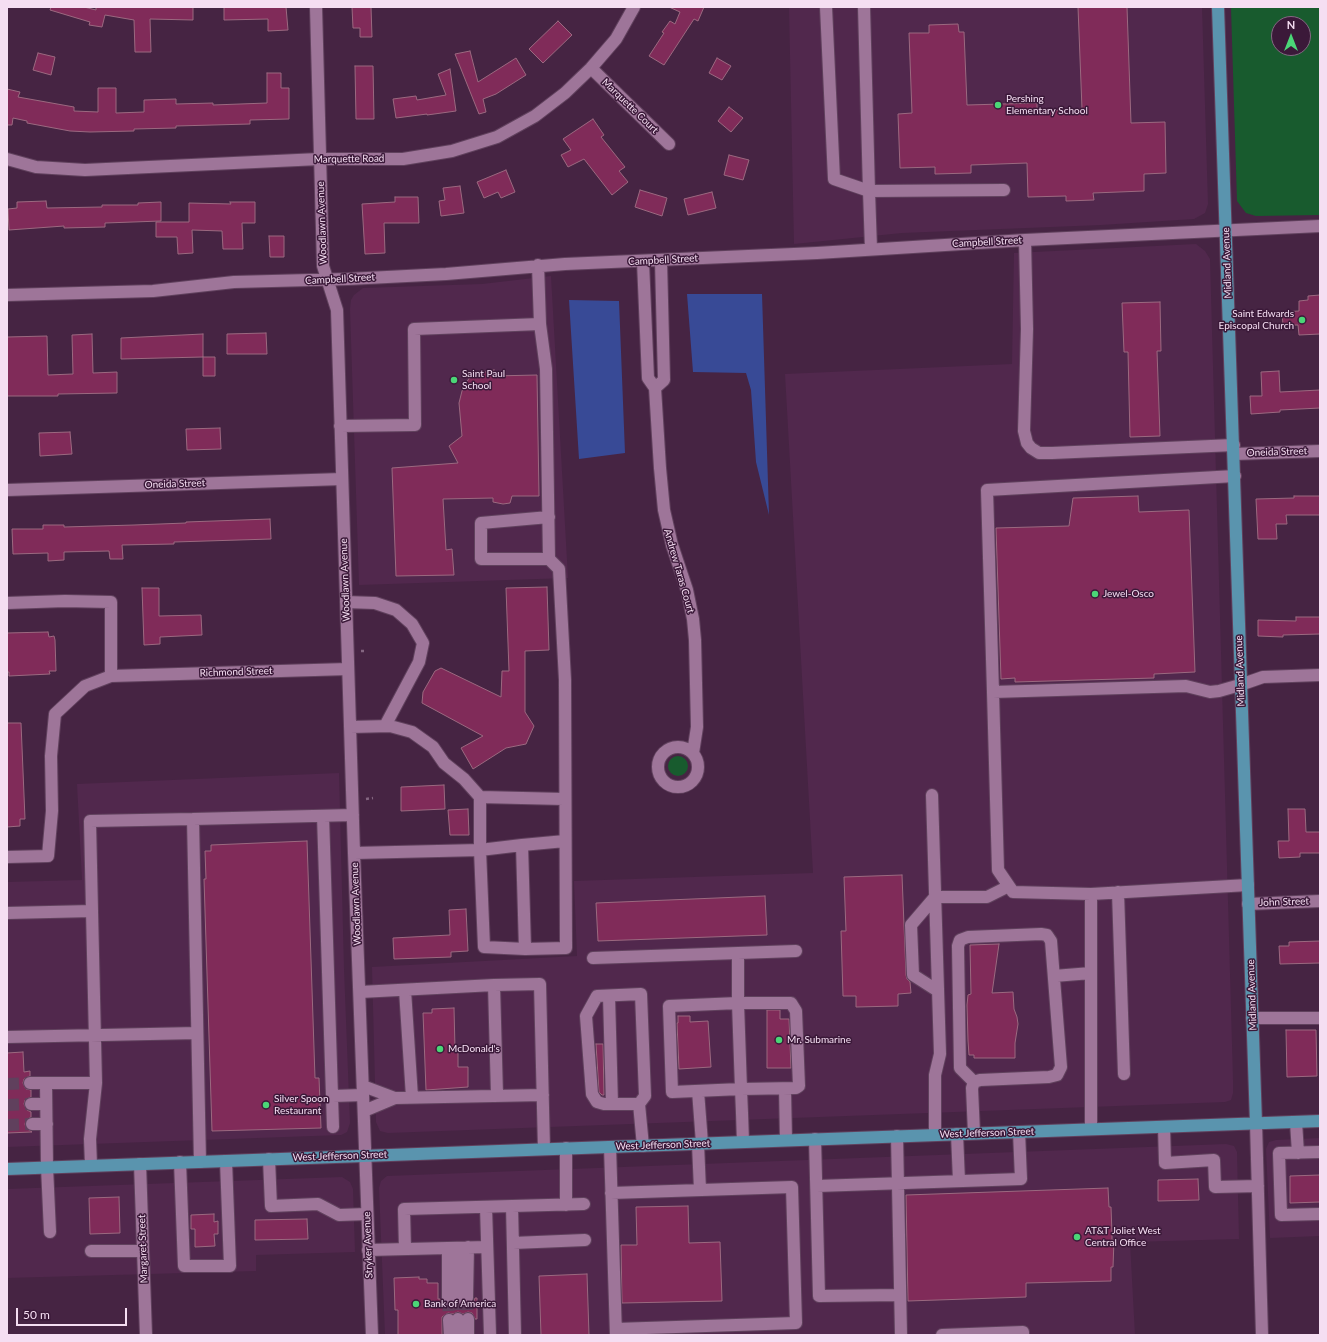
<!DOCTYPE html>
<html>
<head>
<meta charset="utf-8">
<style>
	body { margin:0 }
	#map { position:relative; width:1327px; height:1342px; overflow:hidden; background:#462443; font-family:Lato,sans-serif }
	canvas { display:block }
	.frame { position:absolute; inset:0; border:8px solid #f5def2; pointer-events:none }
	.north { position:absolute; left:1271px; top:16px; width:40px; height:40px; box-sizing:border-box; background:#3b1939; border:1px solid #856883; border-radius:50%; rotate:0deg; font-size:11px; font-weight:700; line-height:16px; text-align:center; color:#f5def2 }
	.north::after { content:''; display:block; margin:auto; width:14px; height:18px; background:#4bd677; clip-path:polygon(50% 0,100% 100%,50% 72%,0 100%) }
	.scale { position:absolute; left:16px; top:1308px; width:111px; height:18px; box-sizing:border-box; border:2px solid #f5def2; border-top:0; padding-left:5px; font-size:12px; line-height:14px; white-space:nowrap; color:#f5def2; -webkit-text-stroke:3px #3b1939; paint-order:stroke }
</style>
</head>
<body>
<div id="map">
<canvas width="1327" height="1342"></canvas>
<div class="frame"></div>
<div class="north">N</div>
<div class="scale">50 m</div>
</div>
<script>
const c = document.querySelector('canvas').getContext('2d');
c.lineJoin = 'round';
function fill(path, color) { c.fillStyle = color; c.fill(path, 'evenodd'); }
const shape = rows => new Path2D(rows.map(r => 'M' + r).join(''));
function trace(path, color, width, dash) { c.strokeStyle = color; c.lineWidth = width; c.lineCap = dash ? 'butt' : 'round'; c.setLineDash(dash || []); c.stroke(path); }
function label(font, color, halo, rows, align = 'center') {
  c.font = font + ' Lato,sans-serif'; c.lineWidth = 3; c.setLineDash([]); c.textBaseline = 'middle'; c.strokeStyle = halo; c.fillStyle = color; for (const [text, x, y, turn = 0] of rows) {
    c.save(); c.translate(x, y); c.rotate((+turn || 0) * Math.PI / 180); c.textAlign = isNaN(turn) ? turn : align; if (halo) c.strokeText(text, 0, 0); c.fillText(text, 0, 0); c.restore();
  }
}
const built = shape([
	[789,7,1202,7,1208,204,1205,213,1194,219,1101,225,902,233,794,244],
	[1196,244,1205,251,1210,259,1233,1080,1233,1093,1231,1100,1225,1102,388,1133,380,1131,376,1122,372,967,577,956,574,881,813,873,785,374,1012,364,1014,253],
	[551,276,568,578,359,585,350,309,351,300,354,295,363,288,482,284],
	[339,773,344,969,350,1123,347,1132,341,1135,7,1147,7,882,82,880,77,784],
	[1320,1138,1320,1236,1270,1238,1266,1149,1269,1142,1276,1140],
	[1226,1144,1234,1146,1237,1152,1239,1239,1130,1242,1135,1335,385,1335,379,1188,381,1181,387,1176],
	[342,1177,350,1182,353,1189,355,1252,256,1255,256,1271,7,1278,7,1189]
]);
const green = shape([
	[1266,7,1320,7,1320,215,1256,216,1246,213,1237,201,1231,8],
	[1279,24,1303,24,1303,48,1279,48],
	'668 766a10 10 0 1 1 20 0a10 10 0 1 1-20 0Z'
]);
const water = shape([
	[687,294,762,294,769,515,756,462,751,390,746,373,693,372],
	[569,300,619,301,625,453,579,459]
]);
const building = shape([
	[51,7,84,7,96,10,96,7,193,7,193,20,150,19,151,52,135,52,134,20,105,15,102,27,89,25,90,22,50,10,51,7],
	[224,7,286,7,288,30,268,31,268,19,224,20,224,7],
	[352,7,371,7,372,37,360,37,360,28,353,28,352,7],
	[669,7,704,7,698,21,694,19,664,65,649,56,664,33,662,32,670,21,675,24,680,12,669,7],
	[1078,7,1127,7,1131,123,1165,122,1166,173,1144,174,1144,191,1093,193,1094,200,1066,201,1066,196,1028,197,1027,163,971,165,971,173,935,174,935,167,900,168,898,114,912,113,909,33,929,33,929,25,958,24,959,32,964,32,967,105,1037,103,1037,111,1082,109,1078,7],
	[558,21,572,35,543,63,529,49,558,21],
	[470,51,478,82,516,58,526,75,496,94,483,99,486,112,479,114,455,54,470,51],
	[38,53,55,57,51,75,33,70,38,53],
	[717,58,731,66,722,80,709,73,717,58],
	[355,66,373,66,374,119,356,119,355,66],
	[450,69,456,111,427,115,427,114,396,118,393,99,416,96,417,100,446,95,438,74,450,69],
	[267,73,281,73,281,88,289,88,289,119,250,120,250,124,176,126,176,128,134,129,134,131,90,132,70,131,27,123,27,121,13,118,12,125,7,125,7,89,20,92,18,97,74,107,74,111,98,112,98,88,116,88,116,113,144,112,144,100,176,99,176,104,213,103,213,105,267,103,267,73],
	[729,107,743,118,731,132,718,121,729,107],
	[593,119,604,135,601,137,625,167,619,171,628,182,612,195,584,159,568,167,561,155,571,150,563,139,593,119],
	[729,155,749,160,743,180,724,175,729,155],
	[506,170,515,192,501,198,498,192,484,198,477,182,506,170],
	[460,186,464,213,441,216,439,201,445,200,443,188,460,186],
	[640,190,667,198,662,216,635,207,640,190],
	[712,192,716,208,688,215,684,199,712,192],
	[395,197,418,197,419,223,384,223,385,253,365,254,362,204,395,202,395,197],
	[46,201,47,208,102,207,102,205,138,205,138,203,161,202,161,221,105,223,105,227,64,228,64,226,9,230,8,209,17,208,17,202,46,201],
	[230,202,255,202,255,223,242,223,243,249,223,249,222,231,192,230,193,253,178,254,177,237,156,237,156,222,189,222,189,203,231,204,230,202],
	[269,236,284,236,284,257,270,257,269,236],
	[1320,295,1320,334,1299,335,1298,325,1283,325,1282,312,1299,311,1299,301,1308,300,1308,296,1320,295],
	[1160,302,1161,351,1157,351,1160,436,1130,437,1128,352,1124,352,1122,303,1160,302],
	[266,333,267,354,227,354,227,334,266,333],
	[92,334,93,373,117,372,117,393,58,394,58,396,7,396,7,337,47,336,48,375,73,374,72,335,92,334],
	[203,334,203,357,121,359,121,338,203,334],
	[203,357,215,357,215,376,203,376,203,357],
	[494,370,493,376,537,375,539,496,512,496,510,503,503,504,493,502,493,498,443,499,446,550,452,549,454,575,396,576,392,468,458,463,449,446,462,436,459,403,462,391,466,383,470,377,481,373,494,370],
	[1279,371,1280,392,1320,390,1320,408,1280,410,1280,412,1251,414,1250,396,1262,396,1261,372,1279,371],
	[220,428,221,449,187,450,186,429,220,428],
	[70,432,72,454,40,456,39,433,70,432],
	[1138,496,1139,512,1189,510,1195,672,1154,674,1154,678,1015,682,1015,678,1001,679,996,528,1069,526,1073,498,1138,496],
	[1294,496,1320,496,1320,515,1286,515,1287,524,1276,524,1277,539,1258,539,1256,499,1294,498,1294,496],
	[270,519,271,539,174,542,174,544,122,545,123,559,110,559,109,551,64,552,64,560,48,561,48,553,13,554,12,529,43,529,43,525,64,525,64,527,134,525,186,523,186,522,270,519],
	[547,587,549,650,525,651,525,712,534,726,526,744,506,748,473,769,461,748,483,736,422,703,423,692,435,671,441,668,501,697,502,671,509,671,506,588,547,587],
	[142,588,159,588,159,616,201,615,202,635,160,637,160,644,144,645,142,588],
	[1296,617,1320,617,1320,634,1283,635,1283,637,1258,636,1258,620,1296,621,1296,617],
	[48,632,49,637,54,636,55,640,56,671,49,671,50,674,9,676,9,672,7,672,7,633,48,632],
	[7,723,21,723,25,819,20,819,20,826,7,827,7,723],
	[444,785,445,809,401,811,401,787,444,785],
	[468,809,469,835,450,835,448,810,468,809],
	[1288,809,1305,809,1306,832,1320,832,1320,853,1300,853,1300,857,1279,858,1278,841,1289,841,1288,809],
	[307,841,315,1078,319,1078,321,1128,212,1131,204,879,206,879,205,851,211,851,211,845,307,841],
	[902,875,906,975,907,979,910,982,911,993,898,994,898,1006,856,1007,856,996,843,996,841,931,846,931,844,877,902,875],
	[765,896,767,935,598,941,596,903,765,896],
	[466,909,468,951,451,952,451,957,394,959,393,938,450,935,449,910,466,909],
	[1320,941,1320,963,1280,964,1279,946,1289,946,1289,942,1320,941],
	[999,944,992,993,1013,992,1014,1009,1017,1017,1018,1024,1015,1043,1015,1058,974,1058,974,1055,969,1055,968,1041,967,1005,968,995,971,994,970,945,999,944],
	[454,1008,455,1049,458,1049,458,1067,468,1067,468,1087,426,1090,423,1013,432,1013,432,1009,454,1008],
	[767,1010,780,1010,780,1019,789,1019,791,1068,767,1068,767,1010],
	[678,1016,690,1016,690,1022,708,1021,711,1067,679,1069,677,1023,678,1023,678,1016],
	[1286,1030,1316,1030,1317,1076,1287,1077,1286,1030],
	[596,1044,603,1044,604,1095,602,1095,599,1092,596,1044],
	[23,1052,24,1072,30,1071,30,1076,24,1079,23,1083,26,1089,31,1090,31,1097,25,1100,24,1104,27,1110,31,1112,31,1117,26,1120,25,1124,26,1128,32,1132,7,1133,7,1053,23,1052],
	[1320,1175,1320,1202,1290,1203,1290,1176,1320,1175],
	[1198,1179,1199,1200,1158,1201,1158,1180,1198,1179],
	[1108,1188,1109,1207,1111,1207,1112,1234,1112,1240,1114,1240,1113,1267,1111,1267,1111,1281,1026,1283,1026,1297,908,1301,906,1195,1108,1188],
	[119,1197,120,1233,90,1234,89,1198,119,1197],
	[688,1206,689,1243,720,1242,722,1301,622,1303,621,1245,637,1245,636,1207,688,1206],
	[214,1214,214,1222,218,1221,218,1234,214,1234,215,1246,195,1247,195,1229,191,1229,191,1215,214,1214],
	[307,1219,308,1239,255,1240,255,1220,307,1219],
	[587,1274,589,1335,541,1335,539,1276,587,1274],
	[419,1277,419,1279,427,1279,427,1283,438,1283,438,1299,440,1299,442,1303,445,1306,448,1306,453,1304,457,1305,462,1303,466,1305,470,1305,474,1302,475,1298,477,1298,477,1319,475,1319,472,1313,468,1312,463,1314,458,1312,453,1314,448,1313,442,1317,442,1335,398,1335,398,1310,395,1310,394,1278,419,1277]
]);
const minorTunnel = shape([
	[7,1084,30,1083],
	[7,1105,31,1104],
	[7,1125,32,1124],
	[457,1298,458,1319],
	[467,1298,468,1319],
	[448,1299,449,1320]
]);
const path = shape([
	[361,651,367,651],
	[366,799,373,798]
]);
const minor = shape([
	[316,7,323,266,337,310,354,853,372,1335],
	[826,7,834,179,869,191,864,7],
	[591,68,669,144],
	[7,159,36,167,85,170,319,159,403,159,452,151,497,137,535,116,565,93,591,68,616,39,634,7],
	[1025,240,1027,329,1024,431,1027,443,1031,448,1039,453,1052,453,1234,445],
	[871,249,869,191,1004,190],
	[643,262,648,378,655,388,660,468,664,510,672,545,687,590,693,619,695,640,697,727,693,753],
	[7,295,153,291,234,282,348,279,446,274,565,264,817,253,1025,240,1320,226],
	[540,324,546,369,549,559,481,559,481,523,549,517],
	[655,388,664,380,661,261],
	[340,426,415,425,414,329,540,324,538,265],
	[1234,454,1320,451],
	[7,490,342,479],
	[549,559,559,569,565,680,566,948,525,949,484,947,480,850,522,845,565,841],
	[346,602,375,603,396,610,412,624,423,643,419,662,385,726],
	[7,603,65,601,111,602,111,676,348,669],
	[993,692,987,490,1235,476],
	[350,727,390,726,412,732,433,747,444,763,464,779,480,797],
	'658 767a20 20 0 1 1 40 0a20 20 0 1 1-40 0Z',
	[932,795,940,1054,935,1075,935,1135],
	[323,816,333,1127],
	[193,819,353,815],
	[522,845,525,949],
	[354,853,480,850,480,797,564,799],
	[7,857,48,856,52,811,51,756,55,714,85,686,111,676],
	[1118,892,1124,1074],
	[1091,894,1013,892,998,870,993,692,1186,686,1210,692,1219,691,1240,685,1263,677,1320,675],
	[1248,904,1320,901],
	[92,911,90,821,193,819,200,1162],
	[7,913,92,911,96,1083,90,1139,91,1165],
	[738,953,738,1003,791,1003,796,1011,799,1086,796,1088,741,1089,672,1092,669,1006,738,1003,741,1089,742,1113,743,1142],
	[593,958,796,951],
	[1054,976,1091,973],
	[494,985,497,1095],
	[405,990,412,1097],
	[938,991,913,975,911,925,935,897,987,897,1009,886],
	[360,992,494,985,540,984,544,1149],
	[609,996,612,1104],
	[1252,1018,1320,1018],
	[7,1037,197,1033],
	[30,1083,46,1083],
	[363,1086,395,1098],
	[785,1089,786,1140],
	[698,1091,702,1143],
	[333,1096,363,1095],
	[31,1104,46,1104],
	[639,1104,604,1104,597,1102,592,1094,586,1016,597,996,641,994,645,1096,639,1104,643,1146],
	[364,1111,395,1098,543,1095],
	[1296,1122,1298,1153],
	[1256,1123,1262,1335],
	[32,1124,47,1124],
	[1164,1127,1165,1163,1214,1160,1215,1187,1258,1186],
	[1091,1129,1091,894,1248,885],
	[974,1133,972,1088,974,1082,980,1080,1049,1077,1057,1075,1061,1067,1051,941,1047,935,1041,934,968,937,960,940,958,946,960,1068,974,1082],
	[957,1134,959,1181],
	[897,1136,901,1335],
	[815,1139,819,1296,900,1295],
	[698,1144,700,1190],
	[610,1147,616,1335],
	[566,1148,566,1205],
	[1320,1152,1279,1153,1281,1215,1320,1214],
	[269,1159,271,1206,318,1204,339,1215,367,1214],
	[180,1162,184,1266,230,1266,226,1161],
	[140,1164,146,1335],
	[817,1186,1021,1179,1019,1132],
	[611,1193,792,1187,796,1323,616,1329],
	[512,1206,515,1335],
	[486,1207,490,1335],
	[50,1232,47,1167,46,1083,96,1083],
	[513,1243,585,1240],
	[448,1248,448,1299],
	[457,1248,457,1298],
	[405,1249,404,1209,584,1204],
	[368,1250,487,1247],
	[91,1251,143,1251],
	[467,1298,468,1247],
	[458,1319,459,1335],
	[468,1319,468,1335],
	[449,1320,450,1335],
	[942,1335,1023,1332,1023,1335]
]);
const major = shape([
	[1218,7,1256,1123],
	[7,1169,1320,1121]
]);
const markers = [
	[998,105,4,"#4bd677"],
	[1302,320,4,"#4bd677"],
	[454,380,4,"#4bd677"],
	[1095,594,4,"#4bd677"],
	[779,1040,4,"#4bd677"],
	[440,1049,4,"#4bd677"],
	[266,1105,4,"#4bd677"],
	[1077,1237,4,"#4bd677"],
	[416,1304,4,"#4bd677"]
];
const poiNames = [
	["Pershing",1006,99],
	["Elementary School",1006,111],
	["Saint Edwards",1294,314,"right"],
	["Episcopal Church",1294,326,"right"],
	["Saint Paul",462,374],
	["School",462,386],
	["Jewel-Osco",1103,594],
	["Mr. Submarine",787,1040],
	["McDonald's",448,1049],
	["Silver Spoon",274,1099],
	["Restaurant",274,1111],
	["AT&T Joliet West",1085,1231],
	["Central Office",1085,1243],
	["Bank of America",424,1304]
];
const streetNames = [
	["Marquette Court",630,106,44],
	["Marquette Road",349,159,-1],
	["Woodlawn Avenue",322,223,-92],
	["Campbell Street",987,242,-3],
	["Campbell Street",663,260,-3],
	["Midland Avenue",1227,263,-92],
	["Campbell Street",340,279,-3],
	["Oneida Street",1277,452,-2],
	["Oneida Street",175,484,-2],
	["Andrew Taras Court",679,571,74],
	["Woodlawn Avenue",345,580,-92],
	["Midland Avenue",1240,671,-92],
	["Richmond Street",236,672,-2],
	["John Street",1284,902,-2],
	["Woodlawn Avenue",356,904,-92],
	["Midland Avenue",1252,995,-92],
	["West Jefferson Street",987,1133,-2],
	["West Jefferson Street",663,1145,-2],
	["West Jefferson Street",340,1156,-2],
	["Stryker Avenue",368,1245,-92],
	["Margaret Street",143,1249,-92]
];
fill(built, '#51284d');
fill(green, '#185b2e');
fill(water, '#384a96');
fill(building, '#802b59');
trace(building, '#9b6980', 1);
trace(minorTunnel, '#60405d', 12, [12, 6]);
trace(minor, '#60415d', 14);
trace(major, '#60415d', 14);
trace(path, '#846681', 2.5, [3, 3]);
trace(minor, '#9e7599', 12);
trace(major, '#5a94ae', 12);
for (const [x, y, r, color] of markers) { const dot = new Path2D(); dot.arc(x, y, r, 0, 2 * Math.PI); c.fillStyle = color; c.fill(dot); trace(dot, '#3b1939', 1.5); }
label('10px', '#f5def2', '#3b1939', poiNames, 'left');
label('10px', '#f5def2', '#3b1939', streetNames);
</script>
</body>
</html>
